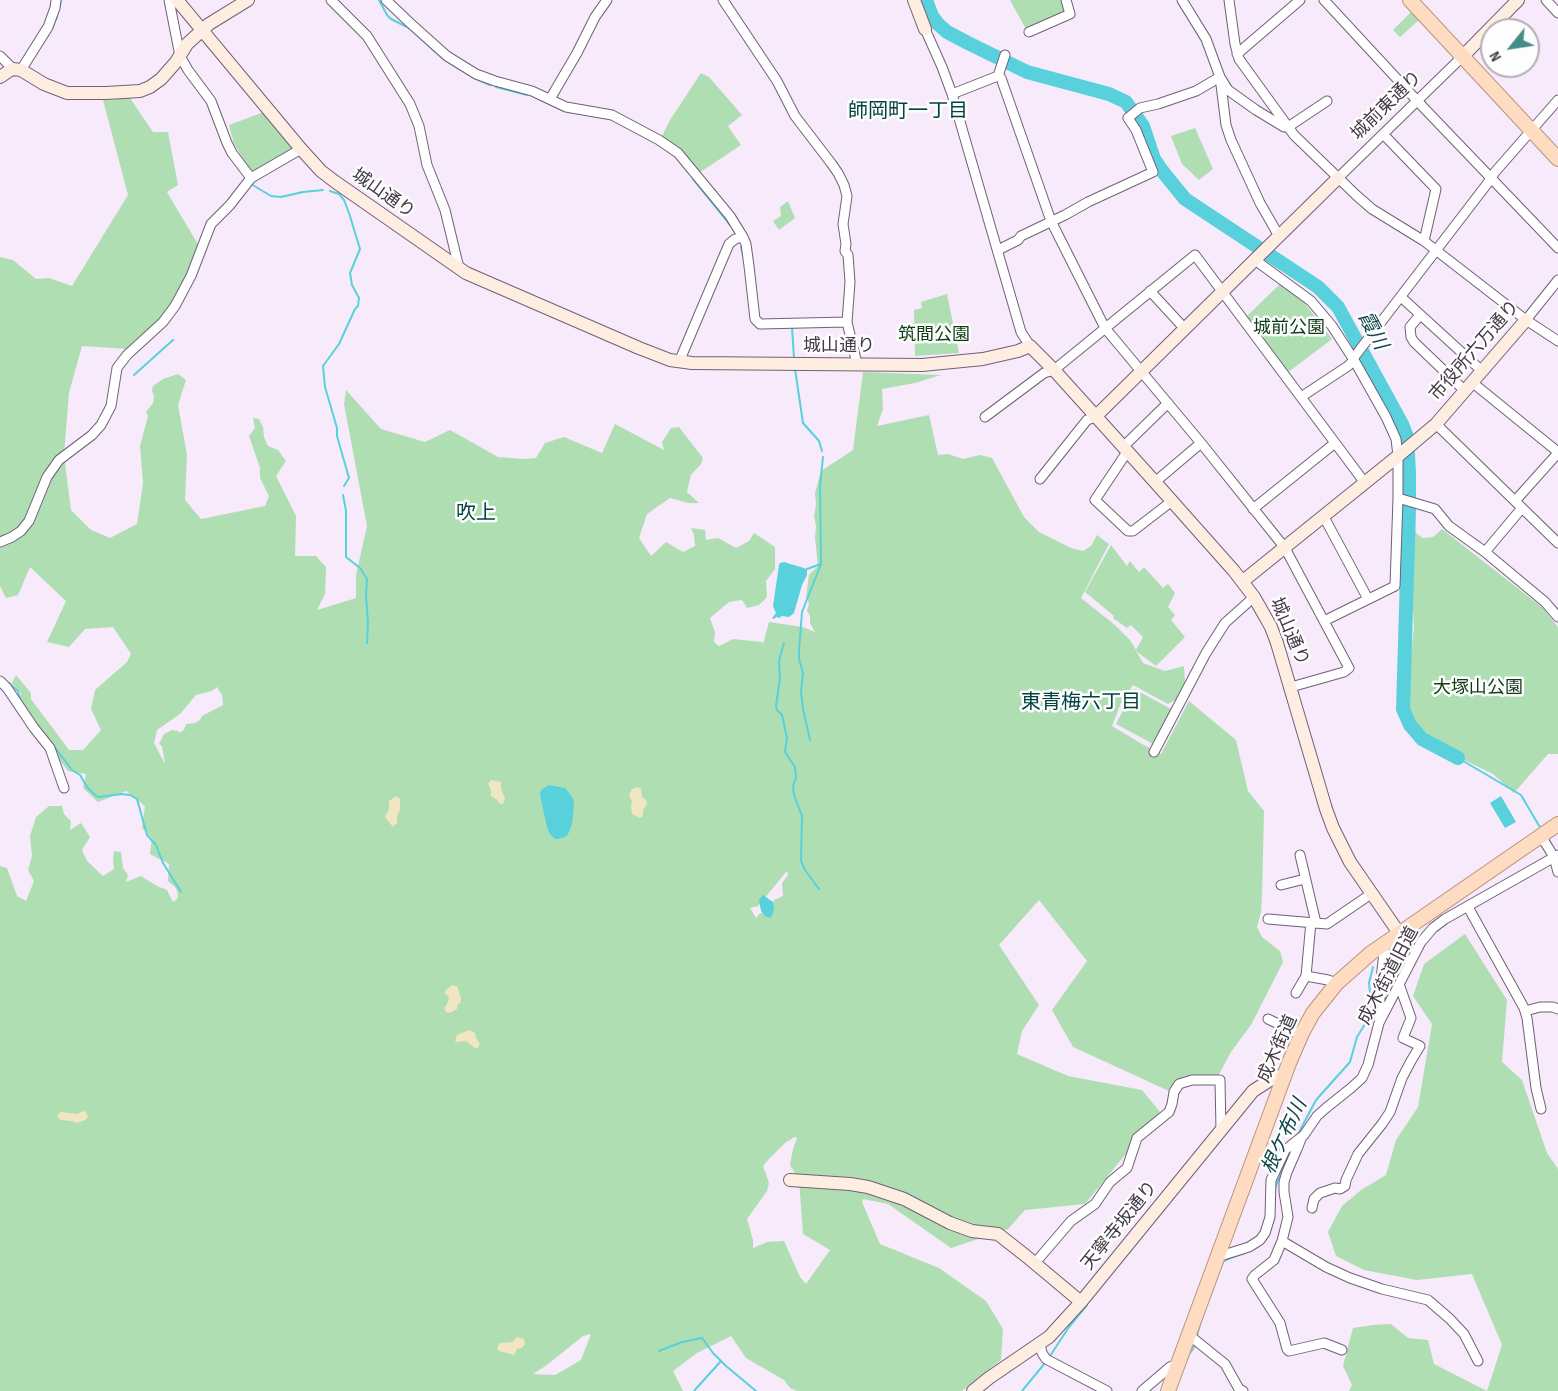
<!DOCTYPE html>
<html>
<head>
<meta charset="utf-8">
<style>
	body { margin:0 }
	#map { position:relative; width:1558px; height:1391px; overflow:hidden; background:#f7eafb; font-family:"Sofia Sans Condensed",sans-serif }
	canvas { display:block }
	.north { position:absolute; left:1480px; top:18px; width:60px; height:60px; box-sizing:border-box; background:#fdfdfd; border:2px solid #b2afb3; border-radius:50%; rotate:240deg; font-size:16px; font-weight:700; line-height:24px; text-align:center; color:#423945 }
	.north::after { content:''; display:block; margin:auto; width:21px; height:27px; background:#468d8a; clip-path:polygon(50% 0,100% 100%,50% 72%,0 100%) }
</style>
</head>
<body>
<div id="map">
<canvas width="1558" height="1391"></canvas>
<div class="north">N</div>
</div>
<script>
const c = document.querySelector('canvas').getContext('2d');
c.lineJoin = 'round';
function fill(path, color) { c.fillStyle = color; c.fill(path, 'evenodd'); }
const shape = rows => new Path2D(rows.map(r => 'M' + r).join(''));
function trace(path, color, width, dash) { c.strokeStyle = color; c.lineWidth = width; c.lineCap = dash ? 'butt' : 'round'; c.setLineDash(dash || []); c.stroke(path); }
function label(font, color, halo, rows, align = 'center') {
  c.font = font + ' "Sofia Sans Condensed","Noto Sans JP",sans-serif'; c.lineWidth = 5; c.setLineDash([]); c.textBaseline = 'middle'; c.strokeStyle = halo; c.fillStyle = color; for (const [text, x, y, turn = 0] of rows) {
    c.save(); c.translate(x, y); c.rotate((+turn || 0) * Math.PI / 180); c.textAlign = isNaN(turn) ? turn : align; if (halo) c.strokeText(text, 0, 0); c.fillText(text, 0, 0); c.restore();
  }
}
const green = shape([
	[1010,0,1063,0,1067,11,1027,31],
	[1411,12,1419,20,1400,37,1393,30],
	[701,73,709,77,742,115,728,126,741,145,699,173,683,154,662,136,670,120],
	[130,98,153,132,168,132,178,185,167,192,199,246,186,279,163,318,129,349,82,346,69,393,64,455,71,510,91,530,110,538,137,524,143,483,140,446,148,416,146,412,153,403,154,397,152,390,153,386,163,379,178,374,186,380,178,405,187,455,185,500,201,519,265,506,269,496,260,478,260,468,249,436,255,428,253,418,259,419,263,427,264,437,268,446,278,450,286,461,276,476,296,516,295,556,316,556,326,567,325,594,317,610,356,598,356,575,367,526,344,404,346,390,381,429,425,442,450,430,498,457,523,459,536,458,545,443,564,437,602,453,615,424,664,450,662,442,671,428,679,427,703,458,701,464,691,475,687,492,699,503,688,503,670,498,647,514,639,538,651,556,666,542,683,552,695,546,694,535,691,528,705,530,706,540,718,538,736,548,749,541,754,533,775,547,775,569,766,581,767,597,759,605,747,608,742,600,729,602,710,618,715,632,714,642,719,646,733,639,762,642,763,644,769,622,803,627,815,632,810,623,810,616,807,611,809,603,806,597,809,575,818,566,815,538,816,526,814,516,816,505,815,493,821,471,853,450,863,372,941,375,915,383,882,389,883,409,877,426,929,415,938,455,948,454,963,459,980,455,992,458,1024,517,1039,532,1071,548,1083,551,1091,546,1097,535,1109,544,1081,598,1115,625,1130,640,1136,650,1143,637,1131,625,1127,628,1113,618,1114,616,1085,592,1111,545,1127,566,1130,561,1139,572,1144,567,1163,588,1168,584,1175,593,1168,607,1175,615,1171,620,1185,637,1156,666,1136,651,1143,663,1165,671,1184,666,1185,684,1179,698,1168,704,1133,685,1121,703,1112,726,1142,744,1161,754,1189,701,1236,740,1248,791,1264,811,1262,896,1261,912,1257,927,1262,937,1280,951,1283,962,1251,1025,1231,1052,1218,1076,1182,1079,1169,1091,1073,1047,1052,1010,1087,961,1039,900,999,945,1039,1005,1022,1031,1017,1054,1068,1076,1142,1090,1160,1112,1085,1204,1025,1210,1008,1229,951,1248,888,1204,863,1199,862,1202,880,1244,939,1268,986,1301,1003,1329,1001,1360,962,1391,797,1391,790,1388,784,1380,746,1358,731,1336,697,1353,673,1371,683,1391,0,1391,0,866,7,868,17,896,26,901,34,881,28,870,32,856,30,836,36,817,49,806,62,806,64,814,71,821,70,830,81,823,90,837,82,850,87,861,103,876,114,869,113,858,114,851,121,852,123,868,128,875,126,882,141,876,157,886,167,890,173,902,177,899,178,895,176,888,168,881,169,864,150,854,152,838,142,828,145,806,126,791,98,802,83,788,86,774,68,771,42,737,21,707,21,693,12,683,16,675,31,693,31,699,69,750,83,750,101,730,91,709,95,690,127,662,131,654,113,627,85,629,69,647,47,642,66,601,30,567,18,595,6,598,0,586,0,257,13,260,36,279,49,278,72,286,128,195,103,100],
	[217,687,222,695,223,705,202,716,200,720,195,723,186,724,184,730,179,733,178,731,172,730,164,734,159,744,162,746,165,764,154,743,157,730,180,714,196,695,212,691],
	[787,871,788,875,782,883,783,896,774,900,769,910,759,914,756,918,750,908,758,906],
	[795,1137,797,1138,793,1149,790,1165,799,1180,803,1234,830,1250,806,1284,800,1277,784,1241,767,1242,753,1248,753,1240,747,1219,767,1191,769,1183,763,1166,767,1161,786,1142],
	[591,1334,581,1360,555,1375,533,1374,547,1365,583,1336],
	[264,112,293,147,292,151,255,173,251,172,234,144,229,125],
	[1195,128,1213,169,1199,180,1182,164,1171,136],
	[788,201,795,218,779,230,773,221,781,216,780,207],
	[1280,284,1304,302,1332,339,1287,373,1245,318],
	[947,294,959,353,915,356,914,310,922,308,921,302],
	[1409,527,1414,527,1417,534,1423,538,1433,537,1442,529,1543,608,1558,627,1558,754,1548,754,1514,793,1493,774,1419,738,1410,725,1405,709,1414,628],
	[1134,689,1173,710,1155,745,1116,724],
	[1465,934,1507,1000,1502,1062,1522,1080,1547,1153,1558,1169,1558,1391,1487,1391,1502,1345,1472,1274,1417,1280,1364,1270,1336,1256,1328,1232,1342,1206,1361,1190,1386,1175,1396,1140,1418,1107,1432,1024,1413,996,1424,964],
	[1391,1324,1408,1338,1428,1340,1434,1364,1487,1391,1349,1391,1352,1385,1343,1366,1353,1328,1373,1325]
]);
const sand = shape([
	[491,780,501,782,501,788,505,799,503,804,500,804,497,800,491,796,491,790,488,784],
	[638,787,641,789,642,797,646,800,647,804,643,810,643,816,640,818,632,814,631,806,632,802,629,795,632,789],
	[396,796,400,799,400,810,397,816,397,823,393,827,385,817,389,809,389,801],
	[452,985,457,986,461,998,460,1003,457,1005,457,1009,450,1013,446,1012,444,1008,447,1004,449,998,445,993,446,990],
	[469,1030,475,1033,476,1038,480,1044,478,1048,475,1048,466,1041,457,1042,455,1041,457,1035],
	[83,1111,86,1112,88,1117,85,1120,77,1123,71,1121,60,1120,57,1116,59,1113,62,1112,77,1114],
	[517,1337,524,1339,525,1344,522,1348,517,1349,514,1355,499,1351,497,1348,500,1343,512,1342]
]);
const water = shape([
	[784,562,807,569,807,575,802,585,794,613,789,617,781,616,780,618,776,617,774,619,772,618,776,613,773,606,779,565,780,563],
	[549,785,565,788,573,798,574,804,572,824,568,834,565,837,558,839,555,839,550,834,547,827,540,795,541,790],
	[1501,796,1516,822,1505,828,1490,803],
	[763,895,773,902,774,909,771,918,765,916,761,911,759,900]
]);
const stream = shape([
	[379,0,387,15,391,19,409,28,443,59,469,75],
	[60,6,61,0],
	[48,36,57,17],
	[474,78,490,85],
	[496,87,527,95],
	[539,99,564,111],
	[569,112,599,117],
	[693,179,731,226],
	[251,184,271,196,281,197,303,192,323,190],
	[330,191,339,194,344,200,349,213,360,249,350,273,352,285,359,298,358,306,355,309,339,344,323,366,325,387,337,428,337,436,349,478,344,486],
	[741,247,743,255],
	[790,327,792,327,794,358],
	[1105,335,1109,340],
	[795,369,803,423,819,441,822,451],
	[134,375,173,340],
	[343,495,346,511,346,557,360,568,367,579,366,595,368,623,367,643],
	[807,569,821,564],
	[784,643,779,661,780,678,776,706,777,710,782,715,787,738,785,752,795,767,796,778,793,786,794,795,802,816,801,861,805,870,819,889],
	[9,683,18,691,21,701],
	[810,740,803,709,801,691,803,673,799,659,799,651,802,612,821,564,820,486,823,457],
	[53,745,72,770,80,775,87,787,95,795,98,797,122,794,130,795,137,799,147,835,156,845,163,863,181,892],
	[1458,758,1521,795,1541,829],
	[1297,1136,1316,1100,1350,1062,1357,1037,1365,1024,1371,1001,1369,983,1373,967],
	[1274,1192,1281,1171,1291,1149],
	[1222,1265,1222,1262,1228,1259,1245,1253],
	[1196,1339,1201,1321],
	[659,1351,682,1342,702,1338,713,1353,726,1366,756,1391],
	[1050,1356,1069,1327,1087,1305],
	[1187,1357,1193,1349,1195,1344],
	[694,1391,721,1361],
	[1022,1391,1045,1363]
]);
const river = shape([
	[926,0,932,16,938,24,947,32,968,43,1027,72,1109,94,1126,102,1143,126,1154,159,1163,172,1185,199,1318,287,1338,307,1402,424,1407,437,1409,473,1409,510,1403,709,1410,725,1422,739,1458,758]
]);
const street = shape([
	[169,0,180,56,188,70,211,101,227,143,232,153,251,178],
	[331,0,367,36,410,104,419,126,427,165,445,210,459,268],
	[386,0,409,22,447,56,476,74,495,81,532,91,566,107,612,115,659,140,678,153,730,216,743,237,746,244,749,266,755,319,760,324,847,322],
	[723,0,777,81,795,116,831,163,838,173,844,185,847,196,843,224,846,244,845,251,848,255,850,282,847,322,857,364],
	[1182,0,1206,39,1220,77,1228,90,1256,110,1284,127],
	[1229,0,1235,44,1239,59,1294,135,1356,195,1372,209,1424,241,1526,320,1558,341],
	[1324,0,1423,107,1558,248],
	[1546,0,1558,13],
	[925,29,942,67,952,94,1021,332,1030,346],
	[1029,32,1070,14,1066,0],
	[1237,54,1300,0],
	[1005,55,998,76,1001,78,1051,221,1105,328,1201,443,1285,548,1349,668,1344,672,1291,687],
	[0,56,13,69],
	[21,70,48,27,55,8,56,0],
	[952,94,998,76],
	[550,99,577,53,595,17,607,0],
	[1288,127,1327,101],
	[1384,135,1436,189,1424,241],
	[1338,178,1463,56],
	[998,250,1018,240,1021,236,1065,215,1088,202,1153,172,1136,130,1128,118,1140,108,1158,104,1196,91,1220,77,1226,125,1231,140,1260,203,1279,236],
	[1255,260,1311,301,1332,326,1354,360,1386,417,1396,439,1398,456,1398,498,1395,586,1324,621],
	[1150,291,1185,329],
	[1401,297,1482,371],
	[1420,315,1410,327,1411,337,1414,342,1465,391],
	[1526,320,1558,280],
	[679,362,729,244,735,239,743,237],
	[1473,383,1558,452],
	[1301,397,1348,366,1354,360,1355,356,1487,184,1495,172,1558,100],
	[985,417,1044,373,1054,370,1195,255,1365,483],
	[1436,424,1558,543],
	[1123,447,1168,403],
	[1127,452,1095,500,1128,531,1133,531,1172,501],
	[1040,479,1087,420,1095,417],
	[1155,482,1201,443],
	[1398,498,1435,509,1449,526,1485,552,1545,602,1558,617],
	[1515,501,1558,453],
	[1253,509,1335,443],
	[1324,517,1368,599],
	[0,542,12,537,21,531,29,521,47,477,59,460,92,435,101,425,111,406,117,368,127,355,163,322,175,306,191,276,211,224,230,205,251,178,301,149],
	[1485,552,1522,508],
	[0,681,7,688,34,728,50,748,64,788],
	[1154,752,1206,653,1225,623,1254,597],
	[1541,836,1554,857,1558,872],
	[1300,855,1316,923],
	[1281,885,1305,879],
	[1468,907,1524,1008,1527,1018,1536,1088,1541,1109],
	[1268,919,1327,924,1371,894],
	[1306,976,1328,980,1337,983],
	[1296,993,1306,976,1311,922],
	[1525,1011,1540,1007,1553,1007,1558,1009],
	[1379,1018,1381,979,1385,943],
	[1268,1019,1301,1035],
	[1301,1139,1297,1149,1287,1172,1284,1182,1284,1192,1288,1217,1282,1241,1274,1260,1255,1275,1252,1279,1280,1323,1287,1349,1289,1351,1324,1343,1342,1350],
	[1312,1208,1314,1199,1320,1193,1335,1188,1340,1189,1345,1186,1346,1180,1358,1154,1382,1124,1390,1112,1402,1078,1411,1061,1420,1046,1403,1038,1411,1018,1399,984],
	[1282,1241,1326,1267,1350,1278,1382,1289,1428,1300,1450,1319,1464,1334,1478,1361],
	[1217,1257,1249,1247,1260,1240,1265,1233,1270,1217,1271,1180,1285,1150,1304,1135,1317,1116,1326,1108,1351,1088,1362,1078,1368,1065,1379,1023,1421,942,1433,928,1445,919,1558,855],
	[1035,1263,1071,1221,1095,1204,1110,1182,1127,1168,1137,1138,1169,1112,1172,1104,1174,1092,1179,1084,1192,1080,1220,1080,1221,1130],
	[1189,1335,1225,1364,1239,1389,1243,1391],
	[1040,1344,1042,1353,1046,1359,1107,1391],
	[1142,1391,1170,1367,1178,1364]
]);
const secondary = shape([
	[177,0,301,149,321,171,334,181,466,273,639,348,670,360,692,363,922,365,983,359,1018,351,1030,346,1054,370,1155,482,1234,571,1254,597,1271,627,1277,643,1326,809,1333,828,1350,862,1399,933],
	[914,0,925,29],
	[1463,56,1518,0],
	[0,77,9,71,13,69,21,70,44,84,67,93,106,93,140,91,150,87,161,79,176,62,187,44,209,24,248,0],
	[1095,417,1338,178],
	[1243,581,1398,456,1436,424,1526,320],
	[790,1180,850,1184,868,1187,904,1199,950,1223,972,1231,998,1234,1026,1256,1081,1302],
	[973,1391,989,1378,1049,1337,1081,1302,1253,1091,1270,1080,1285,1074]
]);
const primary = shape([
	[1410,0,1558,159],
	[1168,1391,1289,1063,1302,1033,1313,1013,1337,983,1371,953,1558,824]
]);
const streetNames = [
	["城前東通り",1387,106,-44],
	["城山通り",383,194,35],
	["城山通り",839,346],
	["市役所六万通り",1475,351,-49],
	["城山通り",1289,632,67],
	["成木街道旧道",1389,976,-62],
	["成木街道",1278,1049,-66],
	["天寧寺坂通り",1120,1226,-51]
];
const parkNames = [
	["城前公園",1289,328],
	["筑間公園",934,335],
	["大塚山公園",1478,688]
];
const neighbourhoodNames = [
	["師岡町一丁目",908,112],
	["吹上",476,514],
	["東青梅六丁目",1081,703]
];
const waterNames = [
	["霞川",1372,331,62],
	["根ケ布川",1285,1137,-65]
];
fill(green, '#b0deb3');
fill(sand, '#f0e6c1');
fill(water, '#58d1dc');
trace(stream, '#58d1dc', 2);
trace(river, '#58d1dc', 14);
trace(street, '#725f78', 11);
trace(secondary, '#725f78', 14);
trace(primary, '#ba937c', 16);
trace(street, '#fff', 9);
trace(secondary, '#feede1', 12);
trace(primary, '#fddcc2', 14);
label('18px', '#423945', '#fdfdfd', streetNames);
label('18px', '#0d3c16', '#fdfdfd', parkNames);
label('20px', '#004341', '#fdfdfd', neighbourhoodNames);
label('italic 20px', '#0e454a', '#fdfdfd', waterNames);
</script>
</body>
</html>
